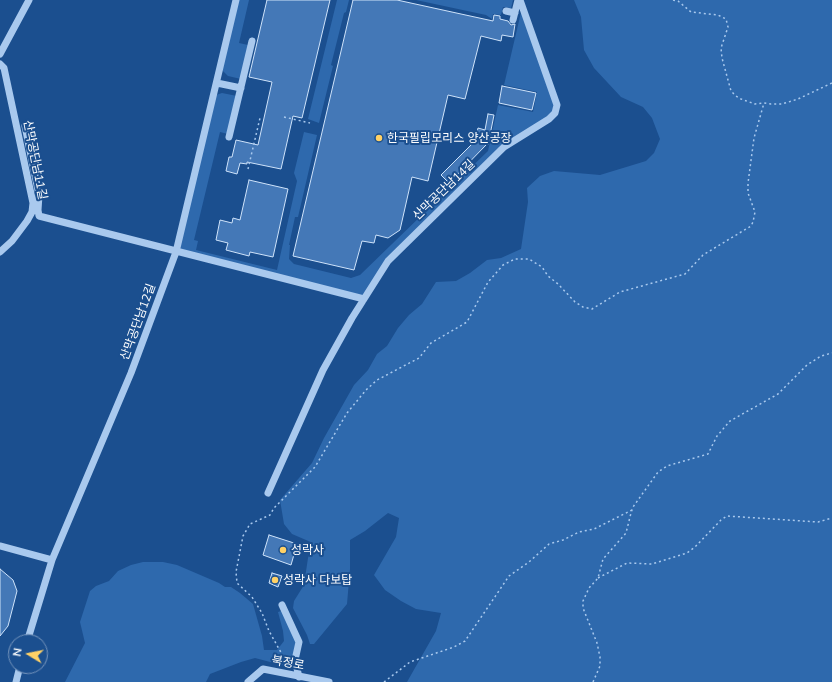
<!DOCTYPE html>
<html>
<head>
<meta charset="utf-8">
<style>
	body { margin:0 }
	#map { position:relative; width:832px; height:682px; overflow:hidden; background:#1b4f8f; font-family:Mulish,sans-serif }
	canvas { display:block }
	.north { position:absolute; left:8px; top:634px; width:40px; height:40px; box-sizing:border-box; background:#1b4f8f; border:1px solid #7695bc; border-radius:50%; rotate:280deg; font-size:11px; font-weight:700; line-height:16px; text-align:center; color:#fff }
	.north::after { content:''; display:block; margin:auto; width:14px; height:18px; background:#ffd166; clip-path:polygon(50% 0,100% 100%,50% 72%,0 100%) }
</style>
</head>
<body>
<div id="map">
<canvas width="832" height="682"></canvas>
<div class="north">N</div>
</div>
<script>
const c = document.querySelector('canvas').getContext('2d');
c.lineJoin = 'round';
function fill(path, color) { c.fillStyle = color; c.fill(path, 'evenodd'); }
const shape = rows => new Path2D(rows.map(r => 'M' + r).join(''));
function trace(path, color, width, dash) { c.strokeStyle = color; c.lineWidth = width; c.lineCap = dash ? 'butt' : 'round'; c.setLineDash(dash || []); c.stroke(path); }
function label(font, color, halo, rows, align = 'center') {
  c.font = font + ' Mulish,"Noto Sans KR",sans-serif'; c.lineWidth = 4; c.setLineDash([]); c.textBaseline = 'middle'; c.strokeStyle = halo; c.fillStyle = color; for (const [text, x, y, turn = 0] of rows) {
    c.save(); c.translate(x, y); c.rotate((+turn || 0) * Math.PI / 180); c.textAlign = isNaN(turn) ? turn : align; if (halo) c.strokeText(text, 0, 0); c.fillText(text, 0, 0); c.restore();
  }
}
const green = shape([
	[236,0,249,0,239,43,248,45,241,79,228,76,222,70],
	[337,0,349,0,346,12,344,13,331,65,333,66,319,123,308,119],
	[416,0,513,0,511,8,503,7,501,15,493,14,492,19,486,15],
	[574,0,832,0,832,682,407,682,436,631,441,613,416,609,401,601,385,590,374,575,396,537,399,518,388,513,365,531,350,540,350,569,347,604,314,644,310,644,307,635,294,610,293,608,294,601,304,585,308,558,313,543,292,534,284,524,280,500,312,463,324,438,354,385,368,370,377,354,387,346,398,328,409,315,422,304,436,282,456,281,470,273,487,260,501,258,521,249,528,202,527,188,540,176,554,171,600,175,646,161,654,153,660,139,652,118,643,107,621,97,594,68,584,50,581,17],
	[522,8,557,110,504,147,388,261,364,299,176,252,216,95,222,93,237,96,228,134,220,132,194,240,198,241,196,250,277,270,297,181,294,173,304,132,317,135,298,217,295,217,289,245,290,245,289,259,294,264,351,278,360,275,488,151,498,105,533,112,537,92,504,85],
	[143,562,163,562,177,565,219,583,225,587,231,587,240,593,253,604,262,636,264,650,277,650,284,641,283,631,278,612,281,611,297,640,293,659,293,668,255,658,241,662,210,674,206,682,65,682,85,643,80,622,90,591,96,586,109,581,118,571,131,565]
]);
const building = shape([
	[267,0,330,0,302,118,293,116,281,169,247,162,247,164,240,163,237,174,226,171,229,157,232,157,236,140,258,145,272,82,249,77,267,0],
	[353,0,397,0,493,21,494,15,500,16,500,19,508,21,511,25,515,24,513,37,502,35,501,41,481,36,465,99,448,95,428,181,412,177,400,230,388,238,376,235,374,243,362,241,354,270,293,256,353,0],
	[502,86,536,93,532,110,499,103,502,86],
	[488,114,494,115,488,145,487,144,449,183,441,175,475,141,478,128,485,130,488,114],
	[249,180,288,189,273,257,250,252,249,256,226,250,228,243,216,240,220,220,232,223,233,218,240,220,249,180],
	[269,535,297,544,291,565,263,555,269,535],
	[0,569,13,580,17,591,8,626,0,636,0,569],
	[272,573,282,576,278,587,269,583,272,573]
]);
const path = shape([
	[673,0,678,1,691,12,718,15,726,19,728,27,721,48,722,58,731,91,736,96,741,99,755,104,764,103,771,104,782,104,798,99,832,83],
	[284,117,310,123],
	[248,169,260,118],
	[598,578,627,563,652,564,687,553,695,547,721,520,727,516,818,522,832,518],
	[288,665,269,631,262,613,252,597,237,583,236,572,243,536,250,524,270,515,274,508,315,467,347,413,366,390,377,380,419,358,431,343,467,322,488,282,503,265,515,259,529,259,542,267,548,276,558,284,575,302,583,307,592,309,620,292,685,274,703,255,751,226,753,222,755,212,748,193,748,183,754,138,764,103],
	[384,682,410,662,454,647,465,641,509,576,529,562,549,544,563,540,579,532,594,529,632,510],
	[593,682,600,666,600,657,597,643,583,608,583,601,589,588,598,578,603,559,626,533,631,513,633,507,658,472,667,466,708,454,717,436,730,421,778,394,807,365,821,356,832,353]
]);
const minor = shape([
	[506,11,515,13],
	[513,20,518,0],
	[0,54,29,0],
	[0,64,4,68,33,203,32,212,27,221,12,241,0,252],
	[217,83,241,88],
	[25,126,39,195,38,210,39,216,364,299],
	[229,137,252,41],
	[268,493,323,370,352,318,388,261,504,147,549,119,555,113,557,105,520,0],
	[0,546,52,560],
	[282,605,299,642,295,660,299,677],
	[27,642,52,560,131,373,176,252,236,0],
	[16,682,20,666],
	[248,682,263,669,329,682]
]);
const markers = [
	[379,138,4,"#ffd166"],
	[283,550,4,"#ffd166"],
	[275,580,4,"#ffd166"]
];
const poiNames = [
	["한국필립모리스 양산공장",387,138],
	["성락사",291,550],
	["성락사 다보탑",283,580]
];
const streetNames = [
	["산막공단남11길",35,160,79],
	["산막공단남14길",444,190,-44],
	["산막공단남12길",138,322,-70],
	["북정로",288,663,11]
];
fill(green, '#2e69ad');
fill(building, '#4478b7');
trace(building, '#cfe3fa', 1);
trace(path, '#a9c9ee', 1.5, [2, 3]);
trace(minor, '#a9c9ee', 7);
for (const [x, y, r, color] of markers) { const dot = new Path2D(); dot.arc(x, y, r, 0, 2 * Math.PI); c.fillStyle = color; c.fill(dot); trace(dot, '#1b4f8f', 1.5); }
label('12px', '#fff', '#1b4f8f', poiNames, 'left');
label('12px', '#fff', '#1b4f8f', streetNames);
</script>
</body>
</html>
